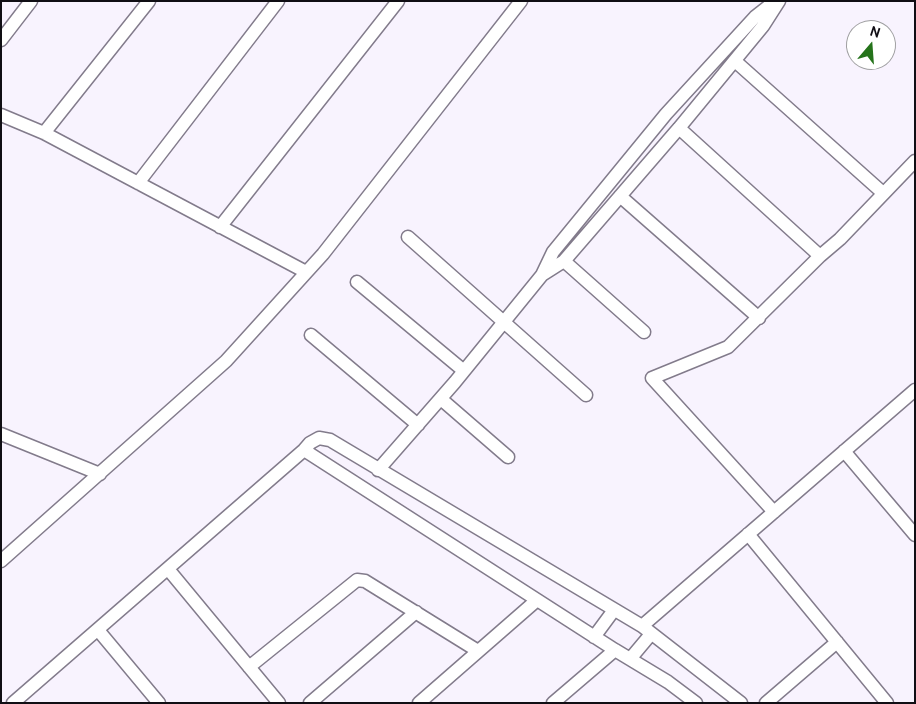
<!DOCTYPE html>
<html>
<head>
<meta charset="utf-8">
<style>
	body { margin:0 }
	#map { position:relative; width:916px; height:704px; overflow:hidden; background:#f8f3fe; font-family:Cabin,sans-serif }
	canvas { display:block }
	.frame { position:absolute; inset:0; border:2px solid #100e14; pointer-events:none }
	.north { position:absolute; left:846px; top:20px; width:50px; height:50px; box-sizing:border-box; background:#fff; border:1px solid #9f9fa1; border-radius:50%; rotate:18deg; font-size:14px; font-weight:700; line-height:20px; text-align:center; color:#100e14 }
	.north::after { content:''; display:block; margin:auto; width:18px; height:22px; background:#25731b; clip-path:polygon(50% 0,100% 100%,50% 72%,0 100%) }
</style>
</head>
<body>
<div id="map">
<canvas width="916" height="704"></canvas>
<div class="frame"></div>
<div class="north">N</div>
</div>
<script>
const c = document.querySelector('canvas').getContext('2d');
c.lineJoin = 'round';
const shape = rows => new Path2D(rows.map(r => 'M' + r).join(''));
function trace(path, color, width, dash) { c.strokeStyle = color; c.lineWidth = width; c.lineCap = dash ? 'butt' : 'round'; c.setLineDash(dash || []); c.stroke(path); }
const minor = shape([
	[1,40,31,1],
	[735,61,883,193],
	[1,115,44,133,306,272],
	[679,128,820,256],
	[44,133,149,1],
	[138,183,278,1],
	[620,196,759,318],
	[220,227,398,1],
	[408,237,586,395],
	[564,261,644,332],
	[542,275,553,252,666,114,755,17,774,2],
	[357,282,464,371],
	[311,335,418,425],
	[441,399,508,457],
	[1,434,100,474],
	[304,450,615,650,668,682,696,703],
	[844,451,915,535],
	[378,470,455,382,542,275,564,261,679,128,763,26,779,1],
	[774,512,652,378,728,347,820,256,840,239,915,161],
	[748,534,887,703],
	[1,561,226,361,323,254,521,1],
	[168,569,279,703],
	[642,626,915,390],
	[98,630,159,703],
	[594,637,614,610],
	[630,659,651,634],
	[249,667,357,580,365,581,478,651],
	[13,703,304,450,310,443,319,438,330,440,642,626,741,703],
	[310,703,416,612],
	[419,703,537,600],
	[553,703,615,650],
	[766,703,837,642]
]);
trace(minor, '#827b8b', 15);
trace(minor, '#fff', 12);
</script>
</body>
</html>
